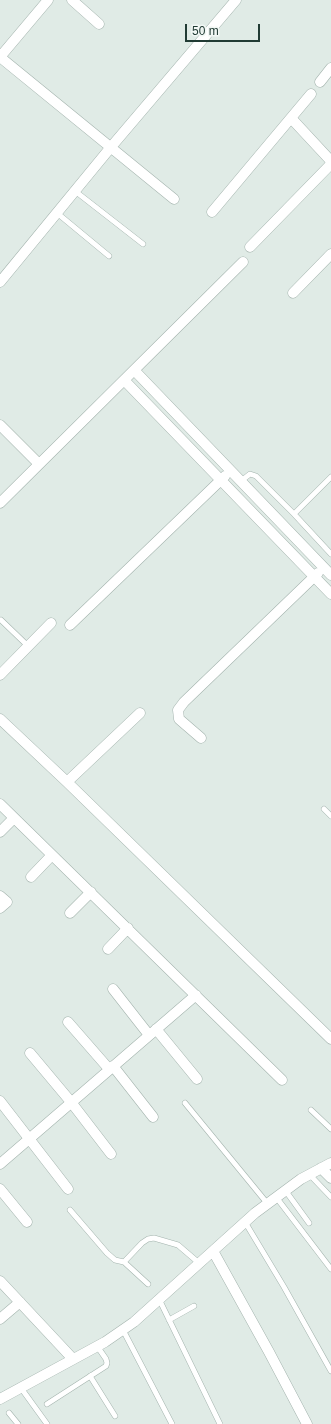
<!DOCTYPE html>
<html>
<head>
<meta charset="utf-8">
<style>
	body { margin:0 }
	#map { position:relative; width:331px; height:1424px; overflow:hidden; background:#e0ebe6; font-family:Arial,sans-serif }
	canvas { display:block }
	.scale { position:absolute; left:185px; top:24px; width:75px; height:18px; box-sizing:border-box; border:2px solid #213b34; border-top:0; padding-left:5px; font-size:12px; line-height:14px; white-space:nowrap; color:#213b34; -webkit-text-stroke:3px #f1f7f4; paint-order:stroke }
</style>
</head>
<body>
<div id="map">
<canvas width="331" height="1424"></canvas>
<div class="scale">50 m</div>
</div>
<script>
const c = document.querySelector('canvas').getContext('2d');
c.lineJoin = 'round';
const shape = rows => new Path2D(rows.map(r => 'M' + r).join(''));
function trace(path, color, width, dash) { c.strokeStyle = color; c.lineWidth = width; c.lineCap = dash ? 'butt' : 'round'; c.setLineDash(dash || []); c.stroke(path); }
const lane = shape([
	[75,191,143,244],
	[57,213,109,256],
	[241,481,250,474,256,476,294,514,331,477],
	[294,514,331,554],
	[1,620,28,646],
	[324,809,331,816],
	[185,1103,267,1203],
	[311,1110,331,1129],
	[309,1174,331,1197],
	[285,1190,309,1223],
	[276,1197,331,1269],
	[70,1210,107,1253,115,1260,124,1262],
	[245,1222,284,1287,331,1371],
	[148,1284,124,1262,142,1243,148,1239,154,1238,178,1245,199,1263],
	[159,1299,220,1424],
	[169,1320,194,1306],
	[123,1330,172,1424],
	[90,1376,115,1416],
	[21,1388,47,1424],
	[47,1404,106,1366,107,1363,106,1359,97,1346],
	[9,1413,18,1424]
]);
const street = shape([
	[72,0,99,24],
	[0,57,174,199],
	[0,57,48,0],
	[320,82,331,68],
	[291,118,331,161],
	[212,212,311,94],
	[250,247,331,164],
	[0,282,111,147,236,0],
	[293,293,331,254],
	[134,370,331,575],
	[124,380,331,594],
	[0,425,39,464],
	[0,503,243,262],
	[70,625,225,476],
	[0,675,51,623],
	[0,719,67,782,331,1039],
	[201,738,179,719,178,710,184,702,318,573],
	[67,782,140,713],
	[0,804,282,1080],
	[0,832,14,818],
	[31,877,52,855],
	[0,896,7,902,0,908],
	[70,913,91,892],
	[108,949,128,928],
	[113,989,149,1035],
	[68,1022,109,1069],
	[156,1029,197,1079],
	[30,1053,71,1102,111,1154],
	[113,1066,153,1117],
	[0,1101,68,1189],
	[0,1164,196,995],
	[321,1168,331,1178],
	[0,1189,27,1222],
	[213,1251,269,1352,307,1424],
	[0,1281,73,1359],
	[0,1319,20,1302],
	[0,1399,105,1342,134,1322,255,1213,301,1179,331,1163]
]);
trace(lane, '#a3b3ad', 6);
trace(street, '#a3b3ad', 11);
trace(lane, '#fff', 5);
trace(street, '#fff', 10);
</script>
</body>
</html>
